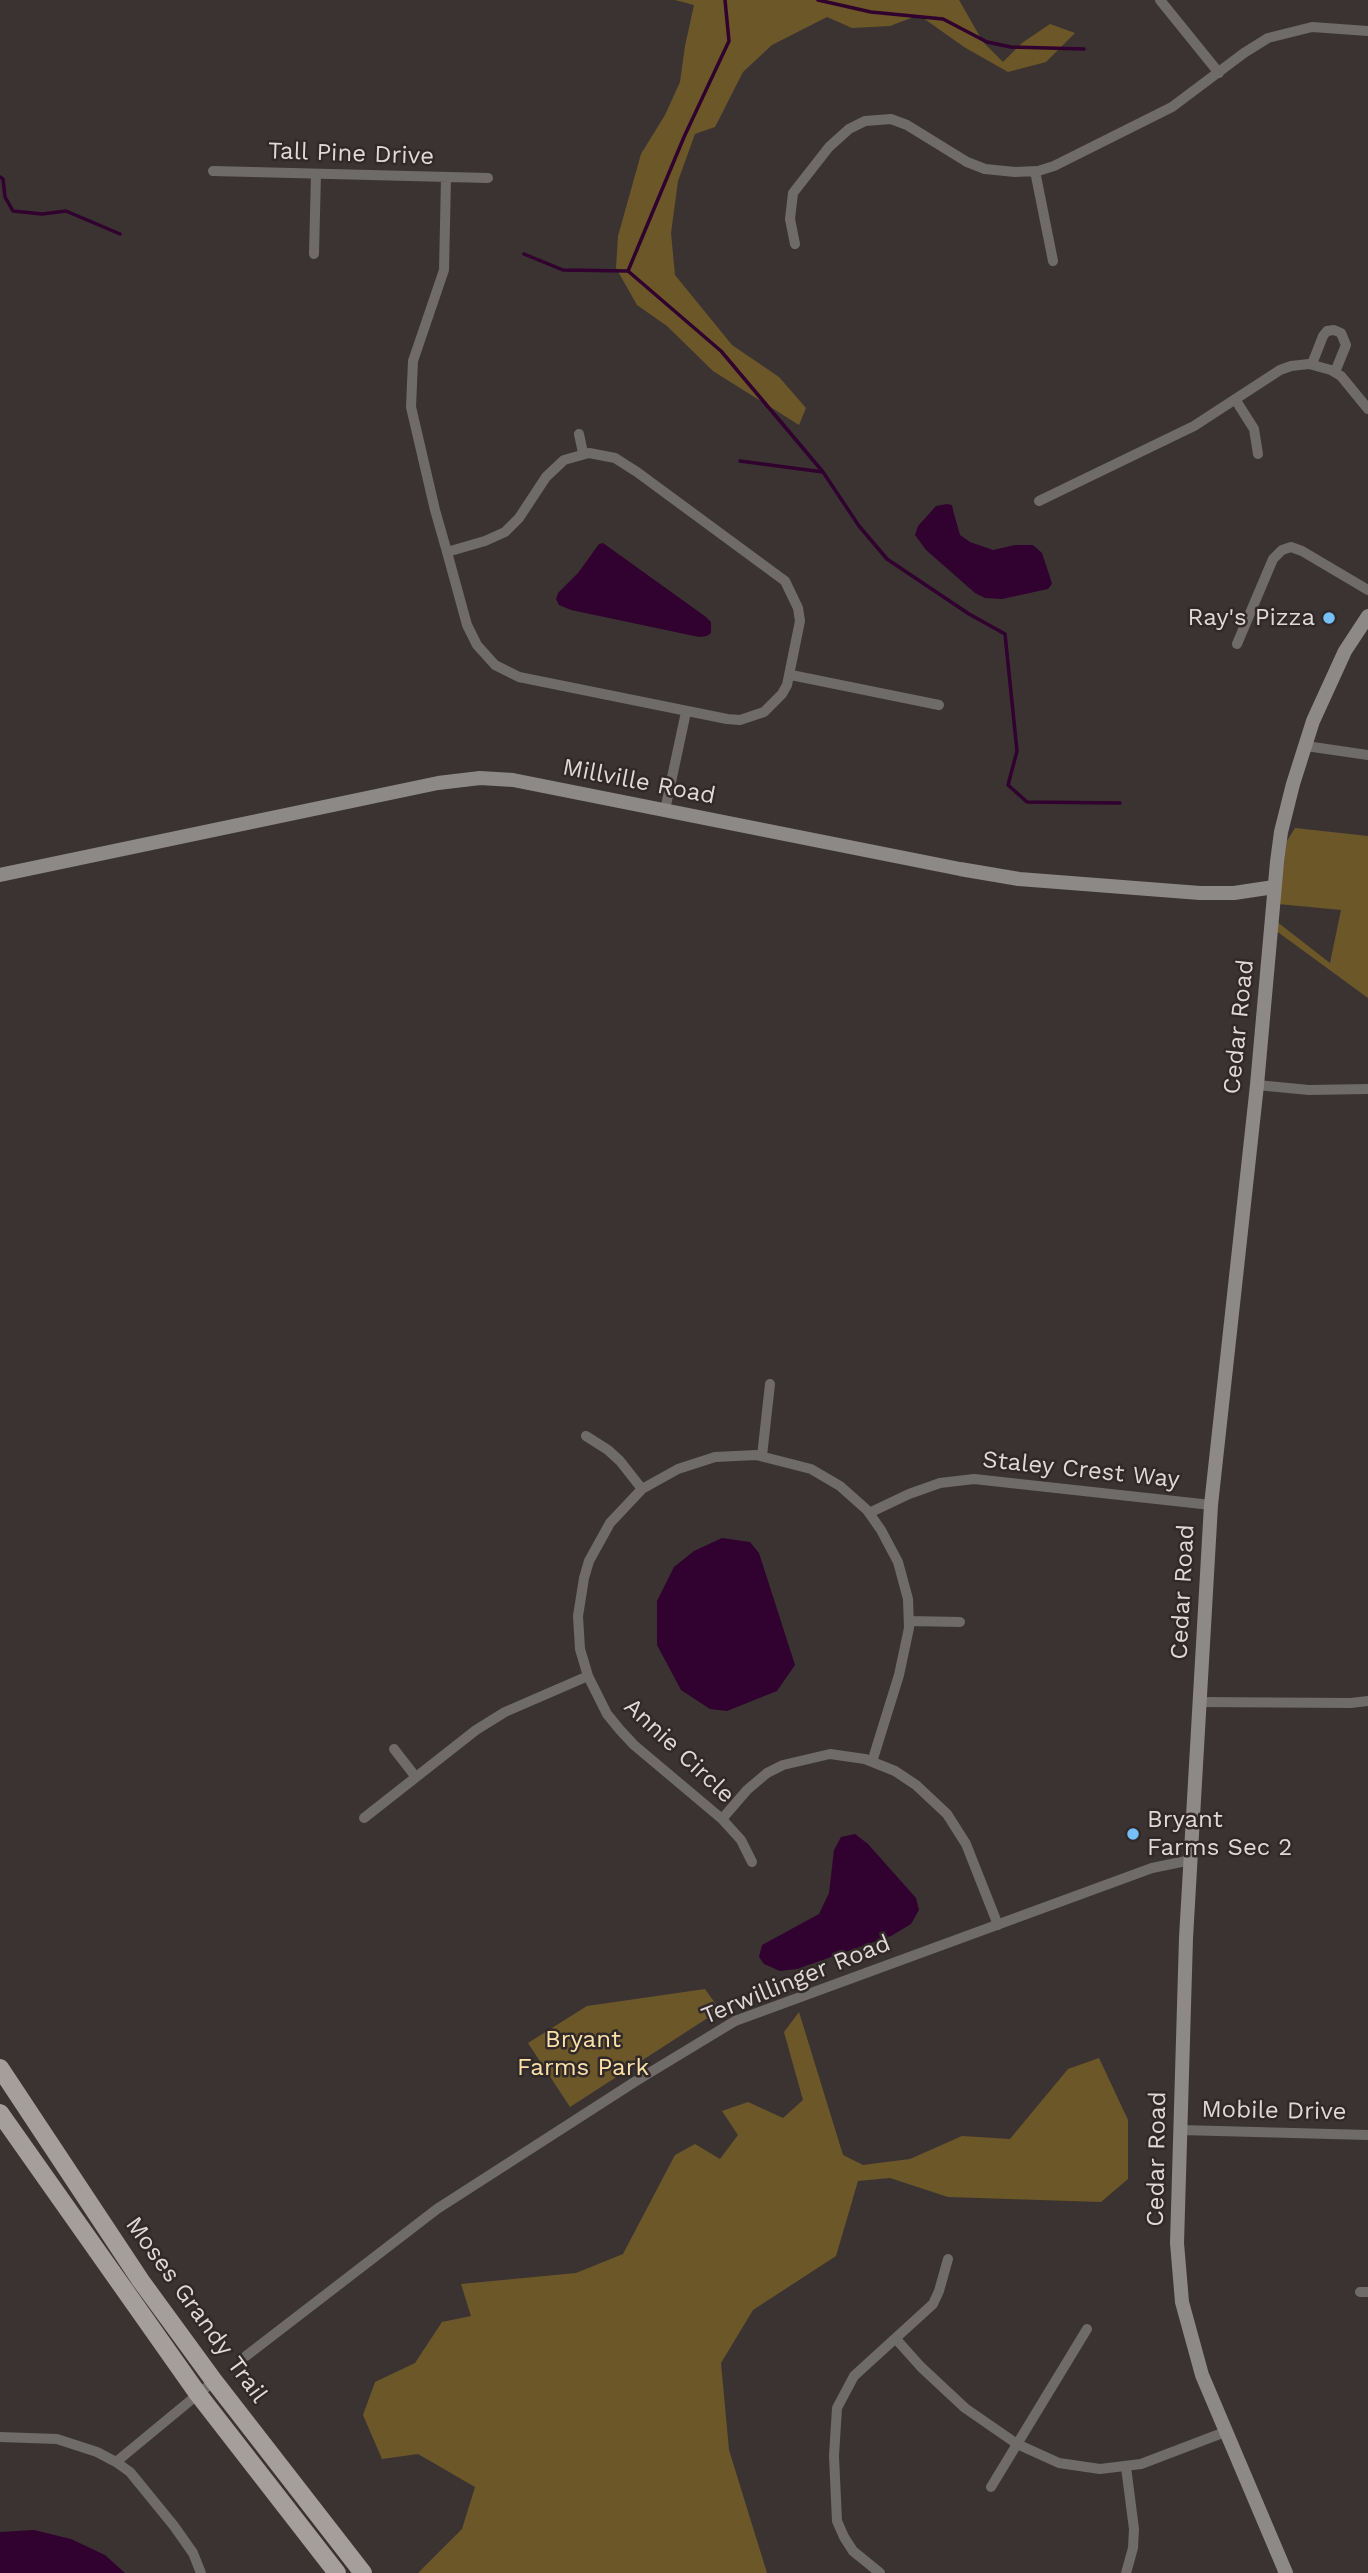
<!DOCTYPE html>
<html>
<head>
<meta charset="utf-8">
<style>
	body { margin:0 }
	canvas { display:block; background:#3a3332 }
</style>
</head>
<body>
<canvas width="1368" height="2573"></canvas>
<script>
const c = document.querySelector('canvas').getContext('2d');
c.lineJoin = 'round';
function fill(path, color) { c.fillStyle = color; c.fill(path, 'evenodd'); }
const shape = rows => new Path2D(rows.map(r => 'M' + r).join(''));
function trace(path, color, width, dash) { c.strokeStyle = color; c.lineWidth = width; c.lineCap = dash ? 'butt' : 'round'; c.setLineDash(dash || []); c.stroke(path); }
function label(font, color, halo, rows, align = 'center') {
  c.font = font + ' "Work Sans",sans-serif'; c.lineWidth = 5; c.setLineDash([]); c.textBaseline = 'middle'; c.strokeStyle = halo; c.fillStyle = color; for (const [text, x, y, turn = 0] of rows) {
    c.save(); c.translate(x, y); c.rotate((+turn || 0) * Math.PI / 180); c.textAlign = isNaN(turn) ? turn : align; if (halo) c.strokeText(text, 0, 0); c.fillText(text, 0, 0); c.restore();
  }
}
const green = shape([
	[675,0,959,0,983,42,1003,62,1022,43,1050,24,1075,33,1046,62,1008,72,964,47,919,15,890,26,852,28,827,17,772,45,743,72,715,127,695,134,678,181,671,233,675,275,732,345,779,377,806,408,799,425,713,371,667,326,637,305,616,268,618,236,641,154,665,115,680,82,685,46,694,5],
	[1295,828,1368,836,1368,998,1275,930,1276,921,1330,963,1341,910,1278,904,1287,841],
	[705,1989,720,2010,570,2107,528,2043,587,2006],
	[799,2012,843,2155,863,2165,910,2159,962,2136,1010,2139,1068,2069,1099,2058,1128,2120,1128,2179,1101,2202,948,2197,890,2178,858,2181,836,2256,753,2310,721,2363,729,2450,767,2573,418,2573,462,2529,475,2487,418,2454,382,2459,363,2415,375,2382,415,2363,442,2322,471,2316,461,2284,576,2273,623,2254,675,2155,695,2144,720,2159,738,2135,722,2111,748,2102,783,2118,803,2100,784,2032]
]);
const water = shape([
	[947,504,952,505,953,510,960,535,970,542,993,550,1015,545,1033,545,1042,553,1049,574,1052,584,1048,589,1002,599,985,598,975,593,926,550,915,535,918,526,936,506],
	[603,543,706,617,711,622,711,633,707,636,699,637,571,610,559,605,556,599,558,593,578,573,599,544],
	[722,1538,750,1542,759,1553,795,1665,777,1691,727,1711,710,1709,681,1690,657,1645,657,1601,674,1567,694,1551],
	[855,1834,868,1844,916,1898,919,1910,911,1924,891,1936,797,1969,780,1971,764,1964,759,1957,762,1945,819,1914,829,1893,834,1850,841,1837],
	[34,2530,71,2539,105,2555,125,2573,0,2573,0,2532]
]);
const stream = shape([
	[818,0,871,12,943,19,987,42,1011,47,1084,49],
	[0,177,3,179,5,197,13,211,42,214,66,211,120,234],
	[524,254,563,270,628,271,721,351,823,472,859,526,887,559,969,614,1005,634,1017,751,1008,785,1027,802,1120,803],
	[628,271,684,137,729,41,725,0],
	[740,461,823,472]
]);
const street = shape([
	[1160,0,1219,73],
	[213,171,488,178],
	[1035,171,1053,261],
	[446,178,444,270,413,361,411,407,435,510,447,552,464,614,467,625,477,645,495,665,519,677,727,719,740,720,764,712,782,694,787,685,800,621,798,608,785,581,637,472,615,458,589,453,564,460,546,477,519,518,505,532,485,541,447,552],
	[795,244,790,219,793,193,829,147,849,129,865,121,891,119,907,125,967,162,985,169,1015,172,1038,171,1054,166,1172,107,1244,53,1268,38,1312,27,1368,31],
	[314,254,316,174],
	[1312,364,1323,336,1327,331,1334,330,1341,333,1346,345,1335,372],
	[1235,399,1254,429,1258,454],
	[579,434,583,453],
	[1039,501,1194,426,1280,370,1291,366,1309,364,1331,370,1341,376,1368,409],
	[1237,644,1273,559,1282,550,1291,547,1302,551,1368,590],
	[791,675,939,705],
	[1306,746,1368,755],
	[665,810,686,712],
	[1257,1085,1309,1090,1368,1089],
	[586,1436,608,1450,620,1461,642,1489],
	[762,1456,770,1384],
	[869,1513,909,1494,940,1483,974,1479,1211,1505],
	[909,1621,960,1622],
	[1199,1702,1351,1703,1368,1701],
	[394,1749,415,1776],
	[364,1818,476,1730,505,1712,588,1676],
	[722,1819,747,1790,767,1773,783,1765,830,1754,865,1759,895,1771,916,1785,947,1814,966,1844,998,1925],
	[752,1862,741,1840,722,1819,634,1745,620,1730,607,1714,588,1676,580,1649,578,1616,584,1578,589,1561,610,1523,642,1489,678,1469,715,1457,756,1455,811,1469,840,1486,867,1510,881,1530,898,1562,908,1599,909,1628,899,1675,872,1762],
	[1180,2130,1368,2135],
	[1360,2292,1368,2292],
	[896,2339,921,2367,965,2408,1017,2444,1059,2463,1100,2469,1141,2464,1225,2432],
	[246,2356,437,2209,636,2081,735,2021,1152,1868,1191,1860],
	[0,2437,57,2439,97,2452,116,2462,130,2472,174,2526,193,2553,201,2573],
	[116,2462,214,2381],
	[1126,2467,1134,2529,1133,2548,1126,2573],
	[991,2487,1087,2329],
	[880,2573,853,2551,844,2537,837,2521,834,2456,837,2408,854,2376,933,2304,939,2291,948,2259]
]);
const secondary = shape([
	[0,875,438,783,480,778,513,780,960,869,1019,879,1200,893,1234,893,1274,887],
	[1286,2573,1202,2375,1182,2302,1177,2243,1186,1938,1211,1505,1257,1085,1277,862,1281,832,1293,784,1313,721,1345,651,1368,616]
]);
const primary = shape([
	[0,2068,141,2281,214,2381,363,2573],
	[0,2113,198,2394,337,2573]
]);
const markers = [
	[1329,618,7,"#77bff7"],
	[1133,1834,7,"#77bff7"]
];
const streetNames = [
	["Tall Pine Drive",351,154,2],
	["Millville Road",639,782,11],
	["Cedar Road",1239,1027,-84],
	["Staley Crest Way",1081,1470,6],
	["Cedar Road",1183,1592,-87],
	["Annie Circle",679,1751,43],
	["Terwillinger Road",796,1980,-22],
	["Mobile Drive",1274,2111,1],
	["Cedar Road",1157,2159,-89],
	["Moses Grandy Trail",196,2310,54]
];
const poiNames = [
	["Ray's Pizza",1315,618],
	["Bryant",1147,1820,"left"],
	["Farms Sec 2",1147,1848,"left"]
];
const parkNames = [
	["Bryant",583,2040],
	["Farms Park",583,2068]
];
fill(green, '#6c5729');
fill(water, '#31012f');
trace(stream, '#31012f', 3.5);
trace(street, '#6e6b69', 10);
trace(secondary, '#8d8986', 14);
trace(primary, '#a59f9b', 18);
for (const [x, y, r, color] of markers) { const dot = new Path2D(); dot.arc(x, y, r, 0, 2 * Math.PI); c.fillStyle = color; c.fill(dot); trace(dot, '#302928', 2.5); }
label('24px', '#ded9d8', '#302928', streetNames);
label('24px', '#ded9d8', '#302928', poiNames, 'right');
label('24px', '#fbe0a9', '#302928', parkNames);
</script>
</body>
</html>
